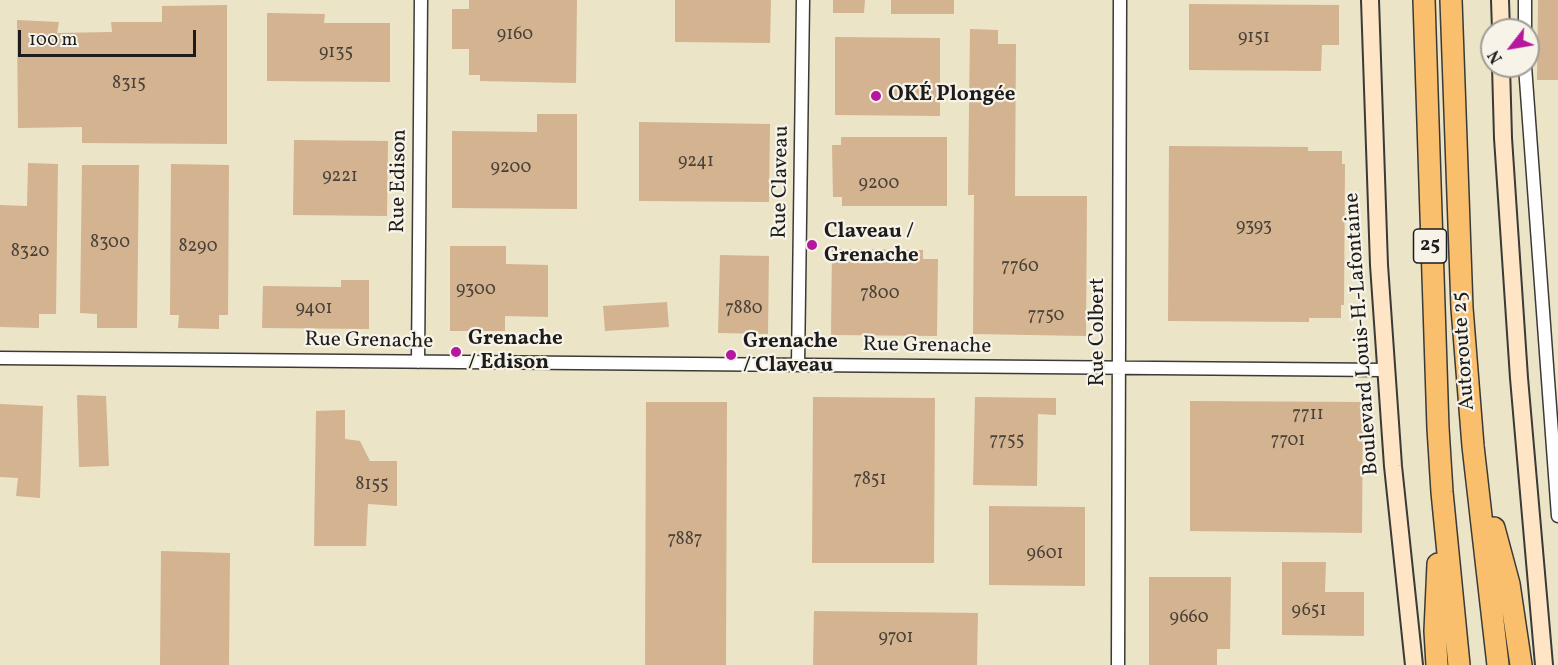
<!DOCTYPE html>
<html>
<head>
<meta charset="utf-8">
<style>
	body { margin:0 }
	#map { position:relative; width:1558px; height:665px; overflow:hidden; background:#ece4c7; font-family:Vollkorn,serif }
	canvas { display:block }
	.north { position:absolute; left:1480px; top:18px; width:60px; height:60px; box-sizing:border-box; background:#f7f3e8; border:2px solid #9f9d96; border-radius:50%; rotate:239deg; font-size:16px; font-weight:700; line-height:24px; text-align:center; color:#1c1c1c }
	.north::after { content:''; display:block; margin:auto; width:21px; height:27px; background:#b5179e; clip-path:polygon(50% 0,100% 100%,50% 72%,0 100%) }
	.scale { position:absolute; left:18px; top:30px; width:178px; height:27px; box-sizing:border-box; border:3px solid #1c1c1c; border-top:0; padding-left:8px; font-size:18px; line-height:21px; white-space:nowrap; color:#1c1c1c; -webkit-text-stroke:4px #f7f3e8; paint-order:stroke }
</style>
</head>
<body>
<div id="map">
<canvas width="1558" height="665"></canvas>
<div class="north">N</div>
<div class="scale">100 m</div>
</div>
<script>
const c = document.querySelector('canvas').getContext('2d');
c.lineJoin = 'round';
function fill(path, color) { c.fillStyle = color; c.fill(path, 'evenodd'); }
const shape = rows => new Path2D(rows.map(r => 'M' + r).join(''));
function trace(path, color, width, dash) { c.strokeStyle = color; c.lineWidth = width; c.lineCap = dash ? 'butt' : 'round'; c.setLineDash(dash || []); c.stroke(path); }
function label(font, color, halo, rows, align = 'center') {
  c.font = font + ' Vollkorn,serif'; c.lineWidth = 4.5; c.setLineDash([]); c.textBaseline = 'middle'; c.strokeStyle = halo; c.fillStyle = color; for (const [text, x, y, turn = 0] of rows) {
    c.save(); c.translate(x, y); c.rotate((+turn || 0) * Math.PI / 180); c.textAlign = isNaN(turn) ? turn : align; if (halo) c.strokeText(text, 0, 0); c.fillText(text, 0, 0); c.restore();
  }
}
const building = shape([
	[469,0,577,0,576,83,480,81,480,75,469,75,469,49,452,49,452,9,469,9],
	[675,0,771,0,770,43,675,42],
	[833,0,865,0,864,13,833,13],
	[891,0,954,0,954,14,891,14],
	[1538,0,1558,0,1558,80,1537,80],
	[1189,4,1339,5,1339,45,1322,45,1321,71,1189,70],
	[227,5,227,144,82,143,82,127,18,128,17,20,59,22,57,33,112,32,111,22,162,22,162,6],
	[267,13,325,14,324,23,390,23,390,82,267,81],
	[970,29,998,30,998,44,1016,44,1015,196,1087,196,1086,336,973,334,974,195,968,195],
	[835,37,940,38,940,116,835,115],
	[537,114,577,114,577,209,452,208,452,131,537,132],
	[639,122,770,124,769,202,639,201],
	[841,137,947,137,947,206,842,206,842,197,833,197,832,145,841,145],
	[294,140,388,141,387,216,293,215],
	[1169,146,1308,147,1308,151,1342,151,1342,164,1345,164,1344,305,1341,305,1341,318,1309,318,1309,322,1168,321],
	[28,163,58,164,56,314,39,314,39,328,0,327,0,205,27,206],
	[171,164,229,165,228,315,219,315,219,329,178,328,179,315,170,315],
	[82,165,139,165,137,328,97,328,97,314,80,313],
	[450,246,506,246,506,264,548,265,548,317,505,316,505,331,450,331],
	[832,249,923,250,923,259,938,259,937,336,831,335],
	[720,255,769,256,768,334,718,333],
	[341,280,369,280,369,329,262,328,263,286,341,287],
	[667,302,669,327,605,331,603,306],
	[77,395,106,396,109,466,79,467],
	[813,397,935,398,934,563,812,563],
	[975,397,1056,398,1056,415,1038,414,1037,486,973,485],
	[1190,401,1363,402,1362,533,1190,531],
	[646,402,727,402,726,665,645,665],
	[0,404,43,406,40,498,16,496,18,478,0,477],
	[345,410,345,439,360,441,370,461,397,461,397,506,368,504,366,546,314,546,316,411],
	[989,506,1085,507,1085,586,989,585],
	[161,551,230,553,229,665,160,665],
	[1282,562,1326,562,1325,592,1364,592,1364,636,1282,635],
	[1149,577,1231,577,1230,649,1217,649,1217,665,1149,665],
	[814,611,978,613,977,665,813,665]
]);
const street = shape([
	[1525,30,1525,0],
	[1525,66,1558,516],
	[0,358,1386,370],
	[418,362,421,0],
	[798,365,803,0],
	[1118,665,1120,0]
]);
const secondary = shape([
	[1370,0,1379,265,1393,466,1414,665],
	[1500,0,1501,30],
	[1501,66,1503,138,1519,378,1544,665]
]);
const highway = shape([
	[1424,0,1438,428,1442,492,1459,665],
	[1451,0,1462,308,1473,446,1498,665],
	[1494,528,1509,584,1521,665],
	[1437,665,1435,631,1438,564]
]);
const markers = [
	[876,96,6,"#b5179e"],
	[812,245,6,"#b5179e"],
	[456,352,6,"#b5179e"],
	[731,355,6,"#b5179e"]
];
const numberNames = [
	["9160",515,36],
	["9151",1254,39],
	["9135",336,54],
	["8315",129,85],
	["9241",696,163],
	["9200",511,169],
	["9221",340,178],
	["9200",879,185],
	["9393",1254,228],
	["8300",110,244],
	["8290",198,248],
	["8320",30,253],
	["7760",1020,268],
	["9300",476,291],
	["7800",880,295],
	["9401",314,310],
	["7880",744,310],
	["7750",1046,317],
	["7711",1308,416],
	["7755",1007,442],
	["7701",1288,442],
	["7851",870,481],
	["8155",372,486],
	["7887",685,541],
	["9601",1045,555],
	["9651",1309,612],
	["9660",1189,619],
	["9701",896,639]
];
const shields = [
	[1430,246,33]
];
const shieldNames = [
	["25",1430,246]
];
const poiNames = [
	["OKÉ Plongée",888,96],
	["Claveau /",824,233],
	["Grenache",824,257],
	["Grenache",468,340],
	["/ Edison",468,364],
	["Grenache",743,343],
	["/ Claveau",743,367]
];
const streetNames = [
	["Rue Edison",400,181,-89],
	["Rue Claveau",782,182,-89],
	["Rue Colbert",1099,332,-90],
	["Boulevard Louis-H.-Lafontaine",1363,334,-94],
	["Rue Grenache",369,342,1],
	["Rue Grenache",927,347,1],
	["Autoroute 25",1465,351,-94]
];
fill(building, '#d3b390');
trace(street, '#3b3a36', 15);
trace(secondary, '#3b3a36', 20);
trace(highway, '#3b3a36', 24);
trace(street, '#fff', 12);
trace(secondary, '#fde5c5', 16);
trace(highway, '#f9bf6d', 21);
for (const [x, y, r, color] of markers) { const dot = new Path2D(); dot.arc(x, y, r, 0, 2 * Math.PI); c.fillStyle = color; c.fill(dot); trace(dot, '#f7f3e8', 2); }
label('18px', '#4a4239', null, numberNames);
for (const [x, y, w] of shields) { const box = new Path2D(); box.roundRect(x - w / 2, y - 17, w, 34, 4.5); c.fillStyle = '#f7f3e8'; c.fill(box); trace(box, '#1c1c1c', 1.5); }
label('bold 20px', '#1c1c1c', null, shieldNames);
label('bold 21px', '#1c1c1c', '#f7f3e8', poiNames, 'left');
label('21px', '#1c1c1c', '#f7f3e8', streetNames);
</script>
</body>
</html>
